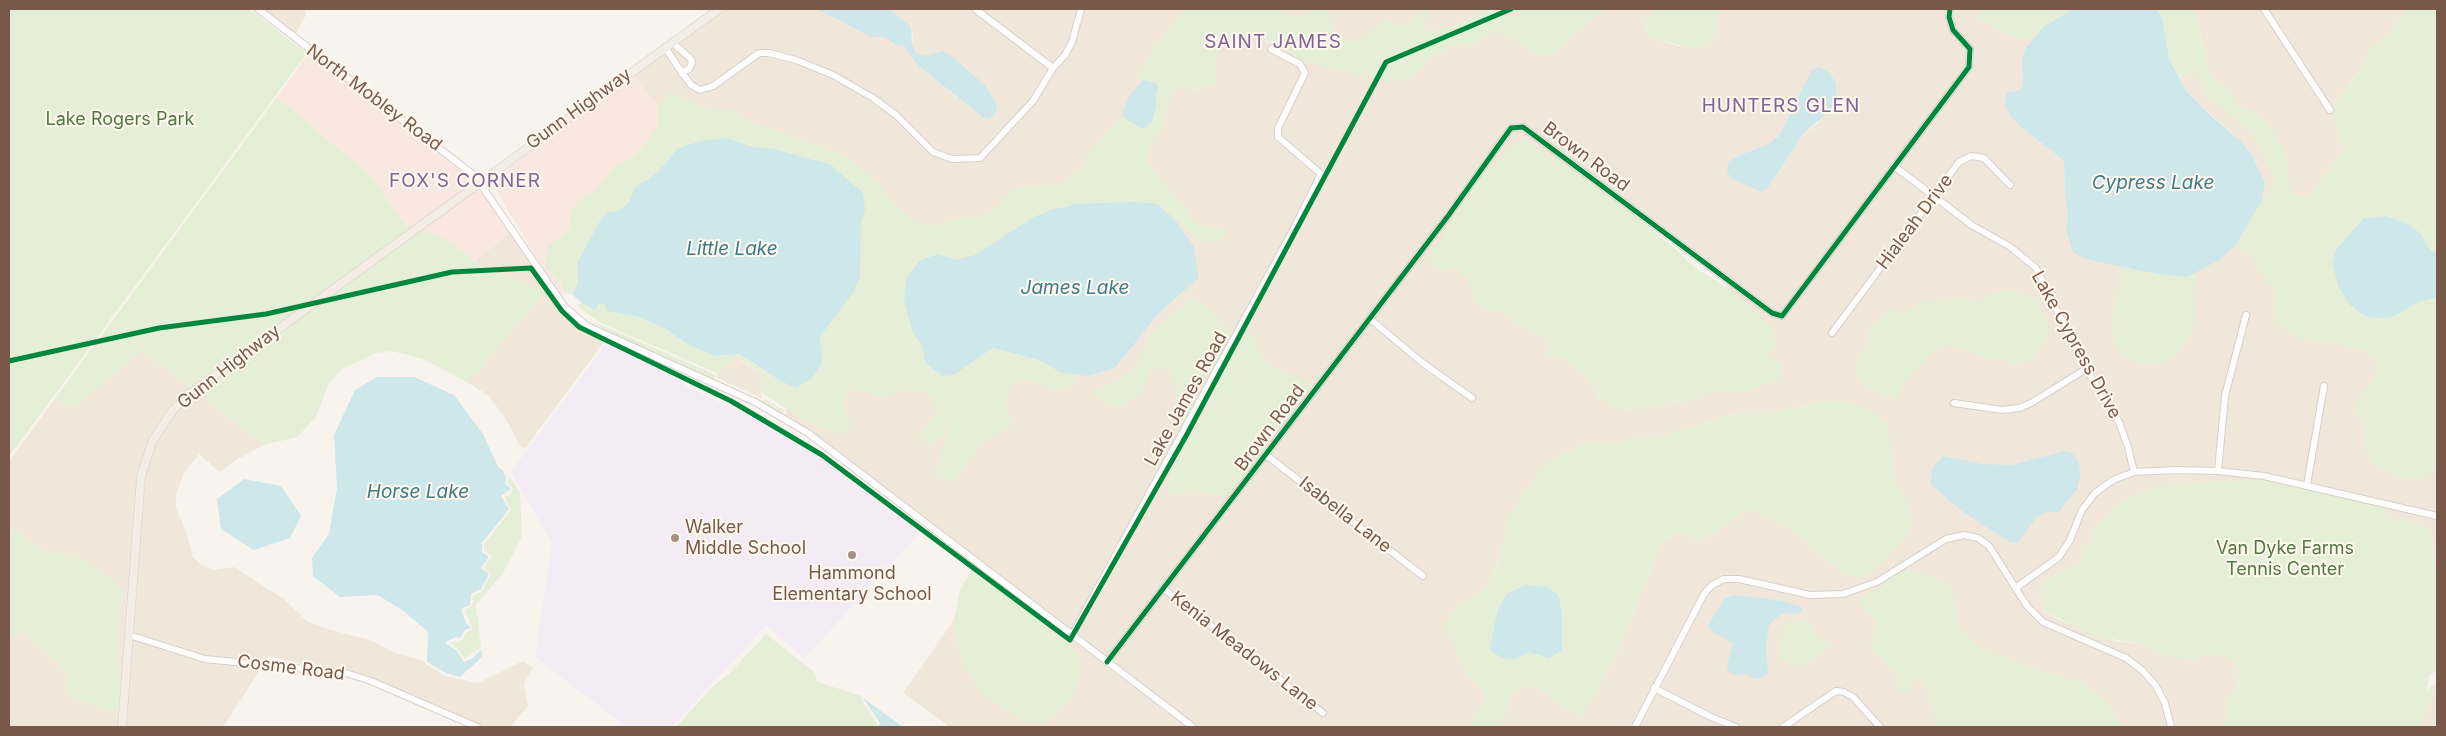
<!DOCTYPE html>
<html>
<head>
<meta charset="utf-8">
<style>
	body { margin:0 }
	#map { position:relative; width:2446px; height:736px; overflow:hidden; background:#f8f3ed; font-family:Inter,sans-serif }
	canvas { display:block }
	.frame { position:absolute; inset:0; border:10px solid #795a4a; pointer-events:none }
</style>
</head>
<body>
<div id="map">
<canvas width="2446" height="736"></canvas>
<div class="frame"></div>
</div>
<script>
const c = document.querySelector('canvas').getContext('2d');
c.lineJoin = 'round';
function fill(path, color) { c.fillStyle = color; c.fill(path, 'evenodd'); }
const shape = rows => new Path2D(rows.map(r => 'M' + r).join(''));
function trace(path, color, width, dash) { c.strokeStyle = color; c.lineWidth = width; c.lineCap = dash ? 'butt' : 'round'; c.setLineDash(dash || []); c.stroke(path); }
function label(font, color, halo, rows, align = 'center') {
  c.font = font + ' Inter,sans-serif'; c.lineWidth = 4; c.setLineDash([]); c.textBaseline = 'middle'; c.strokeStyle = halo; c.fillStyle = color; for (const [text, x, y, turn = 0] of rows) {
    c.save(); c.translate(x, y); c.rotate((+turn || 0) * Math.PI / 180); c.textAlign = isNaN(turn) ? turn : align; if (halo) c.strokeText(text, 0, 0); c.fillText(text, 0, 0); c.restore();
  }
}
const residential = shape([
	[263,9,305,9,306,15,296,34],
	[723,9,817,9,871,37,884,37,896,45,904,46,918,66,958,98,997,111,996,102,985,85,916,53,912,44,913,33,890,9,1189,9,1180,14,1145,63,1179,87,1198,89,1216,82,1216,59,1220,45,1237,39,1253,36,1286,50,1234,9,1506,9,1495,12,1485,10,1468,20,1435,31,1425,32,1412,78,1429,58,1455,46,1475,43,1495,30,1514,39,1537,54,1553,55,1578,30,1599,14,1611,9,1650,9,1652,12,1646,21,1645,32,1658,40,1678,46,1708,45,1716,31,1716,16,1720,9,1979,9,1980,18,1992,27,2012,37,2034,39,2025,49,2022,60,2023,86,2017,91,2011,117,2038,141,2064,161,2065,199,2068,215,2066,230,2265,182,2250,152,2240,140,2197,102,2186,91,2179,76,2190,75,2207,53,2200,40,2201,30,2194,9,2407,9,2330,109,2344,148,2309,197,2276,195,2437,412,2437,567,2434,564,2432,538,2394,519,2384,520,2387,509,2267,479,2174,484,2134,494,2109,512,2095,530,2080,562,2045,581,2038,591,2040,598,2045,611,2059,620,2115,641,2142,644,2158,653,2193,660,2204,656,2226,654,2240,669,2236,688,2230,696,2224,727,1501,727,1511,696,1521,686,1537,685,1549,697,1593,699,1622,642,1663,540,1680,533,1701,540,1719,532,1731,520,1750,508,1792,530,1837,568,1905,499,1896,483,1890,447,1870,410,1843,402,1820,402,1774,412,1737,413,1661,436,1637,437,1613,444,1592,441,1558,456,1522,496,1505,538,1496,567,1486,586,1475,597,1457,606,1467,674,1488,697,1473,724,1468,727,1197,727,784,416,787,409,675,125,632,75],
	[1811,72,1836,101,1815,126,1803,134,1761,192,1732,179,1728,164,1733,158,1768,144,1779,136],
	[1592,174,1731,279,1717,299,1687,401,1626,410,1598,399,1594,388,1586,377,1571,364,1562,356,1548,355,1544,337,1522,327,1502,311,1498,300],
	[1199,278,1159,313,1115,368,925,362],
	[511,232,562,308,613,341,612,344,604,342,525,448,520,446,507,421,489,396,467,382,487,363,486,360,545,292,479,265,475,261],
	[142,350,192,389,165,415,158,425,148,444,140,468,122,693,118,674,118,638,120,608,124,592,79,557,42,551,9,526,9,461,54,400,76,406],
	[737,358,760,372,762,398,717,378,717,373],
	[197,392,264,445,236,460,220,472,199,454,183,475,176,494,176,508,188,537,192,556,201,565,214,570,234,567,285,600,307,621,328,629,373,641,396,653,424,661,426,664,445,676,478,683,523,661,533,668,524,684,528,706,510,727,484,727,372,678,347,670,302,664,269,656,266,661,206,656,132,632,144,476,158,437,178,408],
	[966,558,1068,637,1187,727,950,727,903,693,954,620,955,642,1026,723,1044,722,1081,675,1079,654,995,584,972,569],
	[24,631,69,673,67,693,74,698,121,706,119,727,9,727,9,638],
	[132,638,203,662,262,667,223,727,125,727],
	[2437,683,2437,727,2419,727,2434,693,2431,686]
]);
const commercial = shape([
	[309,52,467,174,475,181,412,228,400,219,372,177,277,97],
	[632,75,675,125,572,294,558,293,491,182],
	[479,186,511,232,475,261,463,251,419,230]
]);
const education = shape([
	[606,344,679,379,685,386,772,427,813,452,921,531,805,658,766,625,672,727,627,727,535,657,552,543,511,472]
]);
const green = shape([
	[9,9,249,9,307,53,9,457],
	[1189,9,1273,9,1294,17,1305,15,1312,9,1326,9,1332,29,1347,42,1361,40,1385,18,1399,27,1411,23,1420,9,1430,9,1425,17,1425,32,1435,31,1468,20,1485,10,1495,12,1506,9,1611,9,1599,14,1578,30,1553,55,1537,54,1514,39,1495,30,1475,43,1455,46,1429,58,1412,78,1389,82,1302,61,1281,46,1253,36,1237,39,1220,46,1216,59,1216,82,1198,89,1179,87,1172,94,1162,129,1151,142,1147,161,1180,203,1190,211,1188,212,1197,224,1230,230,1219,242,1199,242,1178,219,1175,220,1157,204,1134,202,1106,204,1034,217,975,255,955,260,938,254,913,333,923,346,925,362,941,376,953,375,993,348,1039,360,1060,372,1078,375,1076,381,1067,388,1055,390,1023,378,1012,385,1005,401,1012,424,981,444,954,482,932,475,950,430,948,424,945,433,934,445,917,438,936,414,933,399,927,393,903,389,882,398,854,388,846,390,843,404,852,426,843,435,812,424,763,394,760,384,760,372,747,363,737,358,717,373,601,323,576,305,582,303,595,310,599,304,605,304,606,311,639,317,664,328,689,345,715,356,738,354,781,381,822,352,820,336,860,277,861,223,865,209,774,149,753,147,727,138,701,141,678,148,664,165,649,179,636,187,629,202,619,211,601,219,577,263,578,283,572,294,564,291,561,280,558,281,546,267,548,246,571,229,571,214,579,200,596,191,613,168,631,159,651,137,658,124,659,105,669,92,710,110,735,110,746,120,844,155,880,184,895,206,914,221,935,226,957,218,978,217,993,210,1014,188,1064,183,1073,174,1081,170,1086,156,1119,119,1124,109,1123,117,1156,105,1155,83,1138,79,1145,63,1163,37,1180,14],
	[1650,9,1720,9,1716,16,1716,31,1708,45,1697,49,1658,40,1645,32,1646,21,1652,12],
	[1979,9,2073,9,2043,27,2034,39,2025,39,2012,37,1992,27,1980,18],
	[2157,9,2194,9,2201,30,2200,40,2207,53,2206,63,2213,77,2231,91,2235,104,2256,112,2268,124,2284,150,2289,165,2288,178,2292,196,2309,197,2344,148,2330,109,2359,72,2363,60,2371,48,2387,35,2407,9,2437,9,2437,468,2424,478,2410,480,2391,475,2373,463,2362,444,2364,429,2355,410,2362,391,2375,377,2375,358,2363,349,2343,348,2332,340,2323,343,2297,337,2277,324,2274,289,2255,266,2254,259,2235,246,2262,200,2269,194,2275,177,2257,141,2246,127,2207,96,2199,82,2197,71,2190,75,2179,76,2169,58],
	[277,97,372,177,400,219,412,228,192,389,142,350,76,407,54,400],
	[1527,139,1543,154,1567,166,1624,207,1679,252,1694,267,1715,280,1755,311,1774,331,1775,346,1766,354,1783,365,1779,379,1765,383,1751,390,1715,392,1687,401,1626,410,1612,407,1598,399,1594,388,1586,377,1571,364,1562,356,1548,355,1544,337,1522,327,1502,311,1493,311,1481,307,1474,299,1473,291,1466,278,1455,266,1445,271,1436,269,1428,256,1438,246,1478,179,1500,160,1514,144],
	[419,230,441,237,463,251,479,265,546,292,486,360,488,363,467,382,423,359,392,351,375,353,342,369,328,385,316,417,297,437,264,445,197,392],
	[2120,266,2158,274,2187,277,2200,271,2193,286,2195,317,2191,334,2180,351,2165,362,2138,364,2124,357,2115,345,2112,332,2112,318,2121,281],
	[2016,289,2038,300,2049,329,2047,337,2032,361,2015,365,2003,360,1977,356,1964,349,1950,345,1936,348,1902,385,1896,400,1866,387,1855,372,1857,362,1865,349,1868,328,1890,309,1904,313,1919,303,1950,299,1965,299,1980,303,1991,293],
	[1191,298,1207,307,1220,319,1231,336,1218,359,1199,384,1189,413,1182,423,1172,420,1177,391,1170,370,1152,368,1140,394,1121,407,1105,403,1092,394,1100,387,1117,380,1135,368,1144,352,1147,339,1171,314],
	[594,322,714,374,716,380,761,401,765,399,784,411,782,414,756,399,601,328],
	[1248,332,1257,340,1257,348,1263,360,1278,370,1294,375,1310,383,1306,393,1228,495,1220,496,1202,491,1169,494,1166,486,1171,471,1194,430,1210,409,1214,391,1243,336],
	[1843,401,1870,410,1887,423,1896,483,1905,499,1913,521,1905,538,1875,570,1863,577,1846,575,1792,530,1750,508,1731,520,1719,532,1701,540,1680,533,1663,540,1622,642,1593,699,1581,717,1558,704,1537,685,1521,686,1511,696,1501,727,1467,727,1473,721,1487,696,1467,674,1444,624,1457,606,1475,597,1486,586,1497,566,1510,514,1544,465,1558,456,1592,441,1613,444,1637,437,1661,436,1737,413,1774,412,1820,402],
	[508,475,520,492,522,536,503,573,476,605,481,647,465,659,458,649,450,643,461,640,467,632,473,629,465,610,472,606,473,596,482,591,491,574,484,567,492,556,484,550,484,544,511,510,504,497,510,495,513,489,508,483],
	[2267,479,2387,508,2385,519,2406,520,2429,528,2432,538,2434,564,2437,567,2437,670,2429,676,2426,692,2431,686,2434,693,2419,727,2224,727,2230,695,2236,688,2240,669,2226,655,2204,656,2194,660,2173,657,2158,653,2142,644,2094,636,2045,611,2038,591,2045,581,2080,562,2095,530,2109,512,2134,494,2159,486,2174,484],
	[9,526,42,551,79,557,110,577,124,592,120,608,118,637,121,706,112,712,74,698,67,693,69,673,24,631,9,638],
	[972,569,995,584,1079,654,1081,675,1073,696,1060,710,1044,722,1026,723,1004,709,983,694,966,670,955,642,954,620,960,591],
	[1906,570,1931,575,1951,586,1960,628,1978,646,2027,666,2065,678,2082,680,2109,705,2122,727,1937,727,1936,718,1929,706,1925,681,1921,677,1915,680,1908,692,1900,690,1895,685,1895,673,1870,646,1878,622,1864,609,1860,601,1862,595,1876,590,1891,577],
	[1798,620,1808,621,1818,637,1834,645,1826,648,1806,665,1798,667,1789,664,1782,659,1780,649,1785,624],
	[766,634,815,673,817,682,862,696,861,699,877,723,876,727,676,727,714,685,729,674]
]);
const water = shape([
	[817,9,890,9,911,27,912,44,916,53,925,56,943,51,956,60,985,85,996,102,997,111,989,119,983,117,918,66,904,46,896,45,884,37,871,37],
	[2073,9,2157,9,2162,19,2169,58,2186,91,2210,115,2240,140,2250,152,2265,182,2262,200,2235,246,2219,260,2187,277,2158,274,2100,262,2083,258,2073,252,2066,229,2068,215,2065,199,2064,161,2022,128,2011,117,2005,105,2007,92,2017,91,2023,86,2022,60,2025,49,2043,27],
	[1819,67,1830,73,1836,84,1836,101,1826,114,1803,134,1768,187,1761,192,1732,179,1727,171,1728,163,1733,158,1768,144,1779,136,1811,71],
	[1142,80,1155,83,1159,87,1156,93,1156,105,1152,122,1142,129,1123,117,1124,109,1129,97],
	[727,138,753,147,774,149,831,165,863,193,865,209,861,223,860,277,852,294,820,336,822,364,811,379,796,388,781,381,739,354,715,356,689,345,664,328,639,317,606,311,605,304,599,304,595,310,582,303,572,294,578,283,577,263,601,219,608,212,619,211,629,202,636,186,649,179,664,165,678,148,701,141],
	[1134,202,1157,204,1175,220,1193,245,1199,278,1159,313,1115,368,1088,376,1060,372,1039,360,993,348,953,375,942,376,925,362,923,346,913,333,904,300,907,277,919,261,938,254,955,260,975,255,1034,217,1051,210,1077,204],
	[2386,216,2406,223,2420,233,2430,250,2437,254,2437,299,2433,298,2418,302,2392,317,2378,318,2365,316,2350,305,2338,286,2332,262,2336,250,2364,218],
	[377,377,414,377,454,395,483,434,498,467,503,471,506,479,505,484,511,489,501,496,509,509,482,543,482,552,489,557,481,568,489,574,481,589,471,594,470,605,461,609,466,623,471,628,465,630,460,638,455,637,445,643,456,650,464,662,473,658,481,649,482,657,460,677,446,673,427,662,428,632,405,612,378,595,340,597,313,576,312,558,329,534,337,488,334,435,355,390],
	[2066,451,2072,453,2079,462,2080,477,2077,489,2059,512,2046,512,2037,517,2017,543,2011,543,1965,513,1931,485,1932,468,1943,456,1982,464,2011,465],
	[244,479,281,486,301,516,290,538,254,550,221,529,217,499],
	[1526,585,1548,587,1558,595,1562,612,1562,650,1549,658,1529,652,1514,659,1502,658,1490,650,1497,612,1506,594],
	[1734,595,1783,601,1801,607,1802,611,1797,614,1782,613,1769,625,1766,646,1768,674,1763,677,1756,679,1745,674,1735,675,1728,672,1727,665,1733,643,1713,632,1708,626,1725,598],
	[863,698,903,727,878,727,880,723]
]);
const minor = shape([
	[258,9,475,176,564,306,587,326,755,402,808,433,1193,727],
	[975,9,1053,68],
	[2264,9,2330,110],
	[672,42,691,59,692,63,689,69,681,73],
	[665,47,676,64],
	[678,67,691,85,700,90,713,86,759,53,769,53,796,60,833,75,873,98,896,115,933,152,952,159,980,158,1033,101,1053,68,1065,55,1072,42,1081,9],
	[1894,166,1973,226,2009,246,2036,268,2086,369,2119,422,2128,447,2134,472],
	[1370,319,1424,364,1472,398],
	[1832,333,1959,162,1971,156,1984,158,2010,185],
	[1954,403,2002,410,2019,408,2031,403,2086,369],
	[1266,455,1423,576],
	[2218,471,2225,396,2246,315],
	[2307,485,2324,386],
	[2017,587,2059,557,2070,540,2082,510,2095,493,2113,480,2134,472,2177,470,2218,471,2264,476,2437,516],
	[1164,589,1323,713],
	[129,635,205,659,346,673,371,681,477,727],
	[1072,635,1292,232,1321,174,1278,137,1278,128,1305,73,1300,64,1271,49],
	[1107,662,1448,216,1511,128,1523,127,1772,313,1782,316,1969,67,1970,49,1953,30,1949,17,1950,9],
	[1654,688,1711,717,1736,727],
	[1635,727,1704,594,1712,585,1724,579,1739,579,1810,595,1843,594,1877,582,1946,539,1964,535,1978,538,1989,546,2027,606,2043,622,2126,658,2143,671,2156,686,2165,703,2171,727],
	[1783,727,1836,691,1844,692,1853,697,1880,727]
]);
const major = shape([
	[122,727,141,476,153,440,172,411,188,395,240,357,719,9]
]);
const cycleway = shape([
	[9,361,159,328,266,314,452,272,531,268,562,311,579,327,731,401,822,455,1070,640,1186,436,1386,62,1511,9],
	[1107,662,1448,216,1511,128,1523,127,1772,313,1782,316,1969,67,1970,49,1953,30,1949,17,1950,9]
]);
const markers = [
	[675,538,5,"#a59083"],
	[852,555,5,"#a59083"]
];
const streetNames = [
	["North Mobley Road",374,98,37],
	["Gunn Highway",579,109,-36],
	["Brown Road",1586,157,37],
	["Hialeah Drive",1915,222,-53],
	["Lake Cypress Drive",2076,345,61],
	["Gunn Highway",229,367,-38],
	["Lake James Road",1186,399,-61],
	["Brown Road",1270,428,-53],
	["Isabella Lane",1345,515,38],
	["Kenia Meadows Lane",1244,651,38],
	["Cosme Road",291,668,7]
];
const parkNames = [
	["Lake Rogers Park",120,120],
	["Van Dyke Farms",2285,549],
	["Tennis Center",2285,570]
];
const poiNames = [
	["Walker",685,528],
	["Middle School",685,549],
	["Hammond",852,574,"center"],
	["Elementary School",852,595,"center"]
];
const neighbourhoodNames = [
	["SAINT JAMES",1273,42],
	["HUNTERS GLEN",1781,106],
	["FOX'S CORNER",465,181]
];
const waterNames = [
	["Cypress Lake",2153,183],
	["Little Lake",732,249],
	["James Lake",1075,288],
	["Horse Lake",418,492]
];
fill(residential, '#f1e6da');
fill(commercial, '#f8e8e0');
fill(education, '#f4ebf4');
fill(green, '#e5efd7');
fill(water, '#cde7ea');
trace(minor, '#d7d0cb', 8);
trace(major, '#dad0ca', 9);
trace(minor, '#fefdfc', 6);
trace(major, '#f3ede5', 8);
trace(cycleway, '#00873e', 5);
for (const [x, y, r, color] of markers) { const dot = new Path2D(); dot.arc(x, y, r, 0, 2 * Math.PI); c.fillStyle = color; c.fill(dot); trace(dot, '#fff8ef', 2); }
label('18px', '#795a4a', '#fff8ef', streetNames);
label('18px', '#51793f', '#fff8ef', parkNames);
label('18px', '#795a4a', '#fff8ef', poiNames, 'left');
c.letterSpacing = '1px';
label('19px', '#836295', '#fff8ef', neighbourhoodNames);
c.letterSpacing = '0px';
label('italic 19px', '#3f7b86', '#fff8ef', waterNames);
</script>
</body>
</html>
